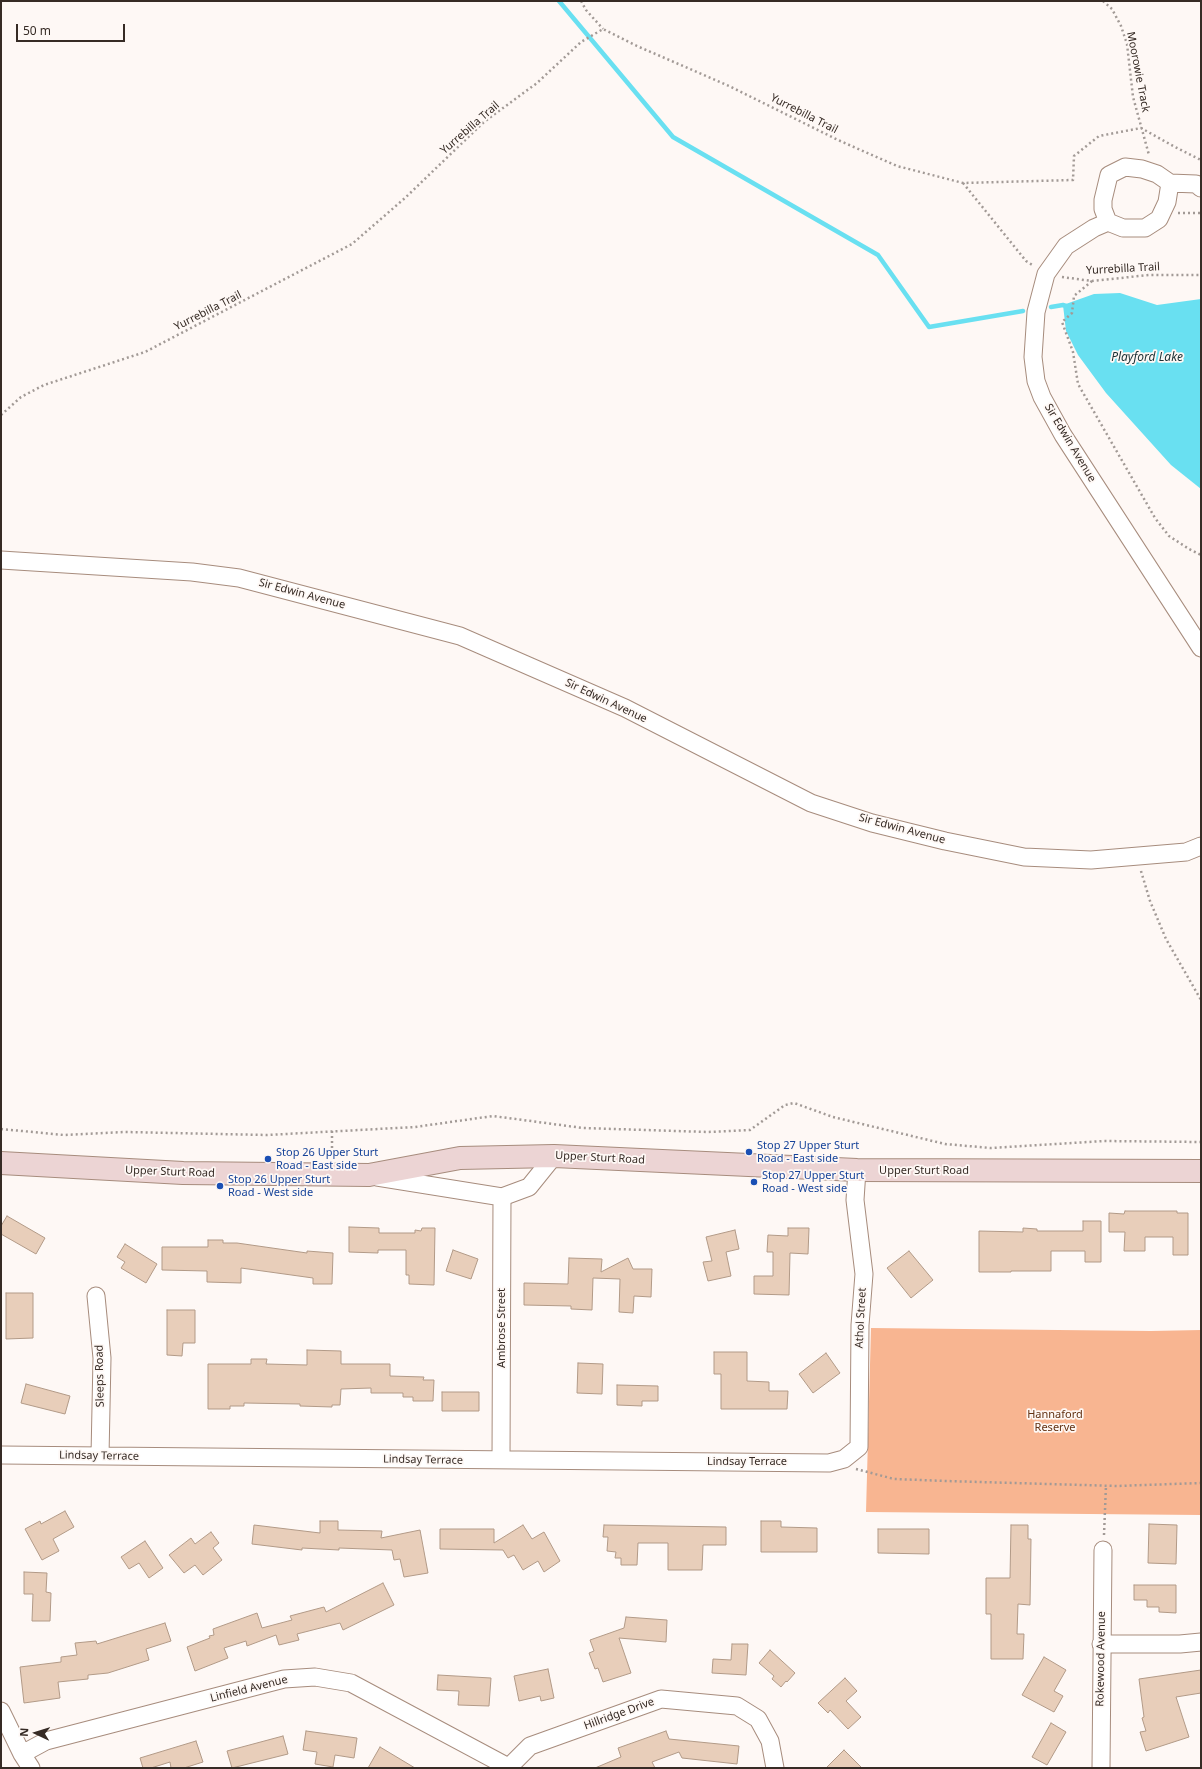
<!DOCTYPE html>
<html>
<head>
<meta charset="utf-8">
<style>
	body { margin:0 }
	#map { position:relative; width:1202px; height:1769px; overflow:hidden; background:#fef8f5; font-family:"Noto Sans",sans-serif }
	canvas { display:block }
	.frame { position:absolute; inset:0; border:2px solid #362b25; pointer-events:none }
	.north { position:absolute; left:16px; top:1713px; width:40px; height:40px; -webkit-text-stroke:3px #fef8f5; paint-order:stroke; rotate:274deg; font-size:11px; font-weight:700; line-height:16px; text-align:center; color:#362b25 }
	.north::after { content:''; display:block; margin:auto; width:14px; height:18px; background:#362b25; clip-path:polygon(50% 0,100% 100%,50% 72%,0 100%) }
	.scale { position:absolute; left:16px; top:24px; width:109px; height:18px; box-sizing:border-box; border:2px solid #362b25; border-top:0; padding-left:5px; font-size:12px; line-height:14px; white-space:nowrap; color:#362b25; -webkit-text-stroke:3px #fef8f5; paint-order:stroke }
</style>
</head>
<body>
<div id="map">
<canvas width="1202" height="1769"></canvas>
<div class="frame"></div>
<div class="north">N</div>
<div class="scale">50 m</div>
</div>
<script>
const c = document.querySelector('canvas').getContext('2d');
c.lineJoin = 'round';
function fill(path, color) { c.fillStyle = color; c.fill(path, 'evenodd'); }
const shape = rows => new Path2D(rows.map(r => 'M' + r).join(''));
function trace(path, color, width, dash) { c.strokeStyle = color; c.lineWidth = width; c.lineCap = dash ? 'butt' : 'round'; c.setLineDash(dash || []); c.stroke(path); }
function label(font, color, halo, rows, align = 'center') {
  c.font = font + ' "Noto Sans",sans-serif'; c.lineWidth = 3.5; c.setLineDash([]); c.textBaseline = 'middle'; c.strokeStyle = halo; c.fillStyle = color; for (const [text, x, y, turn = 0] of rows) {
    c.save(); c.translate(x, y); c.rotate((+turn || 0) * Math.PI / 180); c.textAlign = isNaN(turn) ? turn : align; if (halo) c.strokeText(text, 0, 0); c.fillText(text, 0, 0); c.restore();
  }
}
const green = shape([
	[871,1328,1151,1331,1201,1330,1201,1515,866,1512]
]);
const water = shape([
	[1120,293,1157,305,1201,299,1201,489,1171,465,1106,393,1078,355,1066,331,1063,305,1094,294]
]);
const stream = shape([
	[559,1,673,137,878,255,929,327,1023,311],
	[1051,307,1063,305,1069,307]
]);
const building = shape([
	[1125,1211,1177,1211,1177,1213,1188,1213,1188,1255,1173,1255,1173,1237,1145,1237,1145,1251,1124,1251,1125,1232,1109,1232,1109,1213,1124,1214,1125,1211],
	[7,1216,45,1238,36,1254,1,1234,1,1226,7,1216],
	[1083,1221,1101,1221,1101,1262,1085,1262,1085,1251,1051,1251,1051,1271,1011,1271,1011,1272,979,1272,979,1231,1023,1232,1023,1228,1037,1229,1037,1231,1083,1231,1083,1221],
	[349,1227,379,1228,379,1233,415,1233,415,1230,421,1231,422,1228,435,1228,434,1285,409,1284,409,1275,406,1275,406,1250,378,1250,378,1253,349,1252,349,1227],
	[788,1228,809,1228,808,1254,790,1253,789,1295,754,1294,754,1276,773,1276,773,1252,767,1252,768,1235,788,1236,788,1228],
	[735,1230,739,1249,726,1252,731,1276,708,1281,703,1262,712,1261,706,1237,735,1230],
	[208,1240,223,1240,223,1243,237,1243,307,1253,307,1251,333,1253,332,1284,313,1284,313,1278,241,1268,241,1283,207,1282,207,1271,162,1270,162,1247,208,1247,208,1240],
	[125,1244,157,1264,146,1283,121,1268,125,1262,117,1257,125,1244],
	[453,1250,478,1259,471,1279,446,1271,453,1250],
	[909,1251,933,1280,911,1298,887,1268,909,1251],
	[569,1258,602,1259,601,1272,628,1258,633,1269,652,1269,651,1297,634,1296,633,1313,619,1312,620,1279,593,1278,592,1310,571,1309,571,1306,524,1305,524,1283,568,1284,569,1258],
	[6,1293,33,1293,33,1338,6,1339,6,1293],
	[167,1310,195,1310,195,1343,183,1343,182,1356,167,1355,167,1310],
	[307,1350,341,1351,341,1364,390,1364,390,1376,424,1377,423,1380,434,1380,433,1401,413,1401,413,1397,403,1397,403,1393,371,1393,371,1388,341,1389,340,1405,332,1405,332,1407,300,1406,300,1404,244,1403,244,1406,230,1406,230,1409,208,1409,208,1364,251,1364,251,1359,267,1359,266,1364,307,1365,307,1350],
	[714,1352,747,1352,747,1381,769,1382,769,1391,788,1391,787,1409,721,1409,721,1374,714,1374,714,1352],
	[826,1353,840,1373,813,1393,799,1374,826,1353],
	[578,1363,603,1364,602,1394,577,1393,578,1363],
	[26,1384,70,1396,65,1414,21,1403,26,1384],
	[617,1385,658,1386,658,1401,642,1401,642,1406,617,1405,617,1385],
	[442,1392,479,1392,479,1411,442,1411,442,1392],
	[65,1511,74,1527,53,1539,59,1551,42,1560,25,1529,40,1521,41,1524,65,1511],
	[320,1521,338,1521,338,1530,382,1531,381,1538,420,1530,428,1573,404,1577,400,1559,394,1560,392,1550,339,1548,339,1550,302,1548,302,1550,252,1544,254,1525,320,1533,320,1521],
	[761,1521,781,1521,781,1527,817,1528,817,1552,761,1552,761,1521],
	[1149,1524,1177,1525,1176,1564,1148,1563,1149,1524],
	[523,1525,532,1539,544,1532,560,1561,544,1572,538,1561,523,1570,514,1555,508,1558,503,1550,440,1549,440,1529,494,1529,494,1543,523,1525],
	[604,1525,726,1527,726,1545,703,1545,702,1570,668,1570,668,1543,638,1543,637,1565,621,1565,621,1558,615,1558,616,1552,607,1551,608,1537,603,1537,604,1525],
	[1011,1525,1028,1525,1028,1539,1031,1539,1030,1605,1018,1604,1017,1634,1024,1634,1023,1659,991,1659,991,1614,986,1614,986,1578,1010,1578,1011,1525],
	[878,1529,929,1529,929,1554,878,1553,878,1529],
	[211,1532,219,1543,213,1548,222,1560,203,1575,195,1565,184,1573,169,1555,191,1538,195,1544,211,1532],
	[145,1541,163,1568,149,1578,139,1563,129,1569,121,1557,145,1541],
	[24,1572,47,1573,46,1592,51,1593,50,1621,32,1621,33,1594,24,1594,24,1572],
	[383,1583,394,1605,343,1630,340,1623,297,1634,299,1640,279,1645,276,1635,247,1646,246,1641,224,1648,228,1658,195,1671,187,1647,210,1638,209,1636,214,1635,213,1629,257,1613,262,1628,292,1620,290,1616,324,1607,326,1612,383,1583],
	[1134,1585,1176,1585,1176,1613,1159,1612,1159,1607,1147,1607,1147,1600,1134,1600,1134,1585],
	[626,1617,667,1620,666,1642,619,1638,631,1673,603,1682,598,1668,595,1669,589,1653,594,1651,590,1640,624,1628,626,1617],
	[165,1623,171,1641,146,1649,149,1660,108,1673,88,1675,88,1679,58,1682,60,1698,24,1703,20,1667,61,1662,61,1657,77,1655,75,1643,96,1641,97,1644,165,1623],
	[732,1644,748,1644,746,1675,712,1673,713,1659,731,1660,732,1644],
	[770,1650,795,1673,787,1682,786,1681,781,1687,772,1679,774,1676,759,1663,770,1650],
	[1044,1657,1066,1670,1054,1691,1063,1696,1054,1712,1022,1695,1044,1657],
	[548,1669,554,1698,541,1701,540,1696,519,1701,514,1676,548,1669],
	[1201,1670,1201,1693,1176,1697,1189,1737,1146,1751,1140,1732,1146,1731,1142,1718,1144,1717,1139,1679,1201,1670],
	[438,1675,491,1678,489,1706,458,1705,459,1691,437,1690,438,1675],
	[845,1678,857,1691,846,1701,861,1717,848,1729,830,1710,828,1713,818,1703,845,1678],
	[1051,1723,1066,1732,1047,1765,1032,1757,1051,1723],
	[306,1731,357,1738,354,1758,335,1755,333,1767,315,1764,317,1752,303,1750,306,1731],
	[666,1731,669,1739,739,1746,737,1764,682,1758,679,1752,652,1762,655,1768,595,1768,621,1757,618,1748,666,1731],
	[283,1736,288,1754,232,1768,227,1751,283,1736],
	[196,1741,203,1762,184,1768,171,1768,170,1762,151,1768,143,1768,140,1758,196,1741],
	[380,1747,415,1768,368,1768,380,1747],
	[844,1750,862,1768,826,1768,844,1750]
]);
const path = shape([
	[581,1,586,10,603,29],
	[1103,1,1112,9,1121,26,1127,44,1133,97,1149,155],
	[963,183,1026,261,1034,266],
	[1178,213,1201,213],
	[1062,277,1092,281,1149,275,1201,275],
	[1092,281,1074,296,1072,313,1062,322,1073,352,1078,384,1155,518,1169,536,1189,549,1201,555],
	[1,415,21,397,44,385,145,352,352,244,405,198,484,122,537,83,581,42,603,29,637,46,729,86,838,140,897,166,963,183,1073,180,1074,156,1099,136,1141,128,1175,147,1201,160],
	[1141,871,1150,901,1166,939,1201,1000],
	[1,1129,64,1135,125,1132,267,1135,415,1127,493,1116,583,1128,708,1132,750,1130,785,1105,794,1103,833,1117,945,1144,991,1148,1104,1141,1201,1142],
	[332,1131,332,1157],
	[856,1469,894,1479,946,1481,1117,1486,1201,1483],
	[1104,1535,1106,1485]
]);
const minor = shape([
	[1170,183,1167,202,1159,219,1145,228,1123,228,1108,222,1094,228,1066,246,1046,274,1036,312,1033,357,1036,381,1042,397,1063,435,1201,648],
	[1170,183,1196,184,1201,188],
	[1108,222,1103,209,1103,200,1109,175,1125,167,1142,169,1157,174,1170,183],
	[1,560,192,572,239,578,460,636,625,708,811,803,872,823,945,841,1024,857,1091,860,1186,852,1201,846],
	[377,1177,502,1197,501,1460],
	[502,1197,529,1187,554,1156],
	[96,1296,102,1358,100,1456],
	[1,1455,829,1463,844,1459,859,1447,860,1325,864,1274,855,1200,857,1170],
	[1101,1644,1180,1644,1201,1642],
	[1,1711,22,1754,31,1768],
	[22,1754,46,1741,284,1679,315,1677,351,1683,510,1768],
	[509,1767,530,1746,661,1699,737,1706,758,1719,770,1741,775,1768],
	[1101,1768,1103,1550]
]);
const secondary = shape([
	[1,1163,183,1173,369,1175,460,1158,554,1156,857,1170,1201,1171]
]);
const markers = [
	[749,1152,4,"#1a4fb4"],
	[268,1159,4,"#1a4fb4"],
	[754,1182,4,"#1a4fb4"],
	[220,1186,4,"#1a4fb4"]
];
const streetNames = [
	["Moorowie Track",1138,72,79],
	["Yurrebilla Trail",804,114,27],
	["Yurrebilla Trail",470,128,-41],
	["Yurrebilla Trail",1123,269,-3],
	["Yurrebilla Trail",208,311,-27],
	["Sir Edwin Avenue",1070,443,59],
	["Sir Edwin Avenue",302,594,15],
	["Sir Edwin Avenue",606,701,25],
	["Sir Edwin Avenue",902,829,15],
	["Upper Sturt Road",600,1158,3],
	["Upper Sturt Road",924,1171],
	["Upper Sturt Road",170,1172,2],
	["Athol Street",861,1318,-87],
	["Ambrose Street",502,1328,-90],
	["Sleeps Road",100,1376,-91],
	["Lindsay Terrace",99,1456,1],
	["Lindsay Terrace",423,1460,1],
	["Lindsay Terrace",747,1462],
	["Rokewood Avenue",1101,1659,-89],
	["Linfield Avenue",249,1689,-14],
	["Hillridge Drive",619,1714,-20]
];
const transitNames = [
	["Stop 27 Upper Sturt",757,1146],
	["Road - East side",757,1159],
	["Stop 26 Upper Sturt",276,1153],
	["Road - East side",276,1166],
	["Stop 27 Upper Sturt",762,1176],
	["Road - West side",762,1189],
	["Stop 26 Upper Sturt",228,1180],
	["Road - West side",228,1193]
];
const parkNames = [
	["Hannaford",1055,1415],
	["Reserve",1055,1428]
];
const waterNames = [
	["Playford Lake",1147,358]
];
fill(green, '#f8b591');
fill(water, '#69e0f1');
trace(stream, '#69e0f1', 4.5);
fill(building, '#e8ceba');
trace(building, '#b29a87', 1);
trace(minor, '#a78c7d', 19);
trace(secondary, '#a78c7d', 24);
trace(path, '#a29a96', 2.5, [2, 3]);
trace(minor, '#fff', 17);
trace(secondary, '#ecd4d4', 22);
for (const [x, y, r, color] of markers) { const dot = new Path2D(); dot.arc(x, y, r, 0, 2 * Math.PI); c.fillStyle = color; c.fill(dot); trace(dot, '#fef8f5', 1.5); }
label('11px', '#362b25', '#fef8f5', streetNames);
label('11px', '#164399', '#fef8f5', transitNames, 'left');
label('11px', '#633112', '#fef8f5', parkNames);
label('italic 12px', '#1b3034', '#fef8f5', waterNames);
</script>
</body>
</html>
